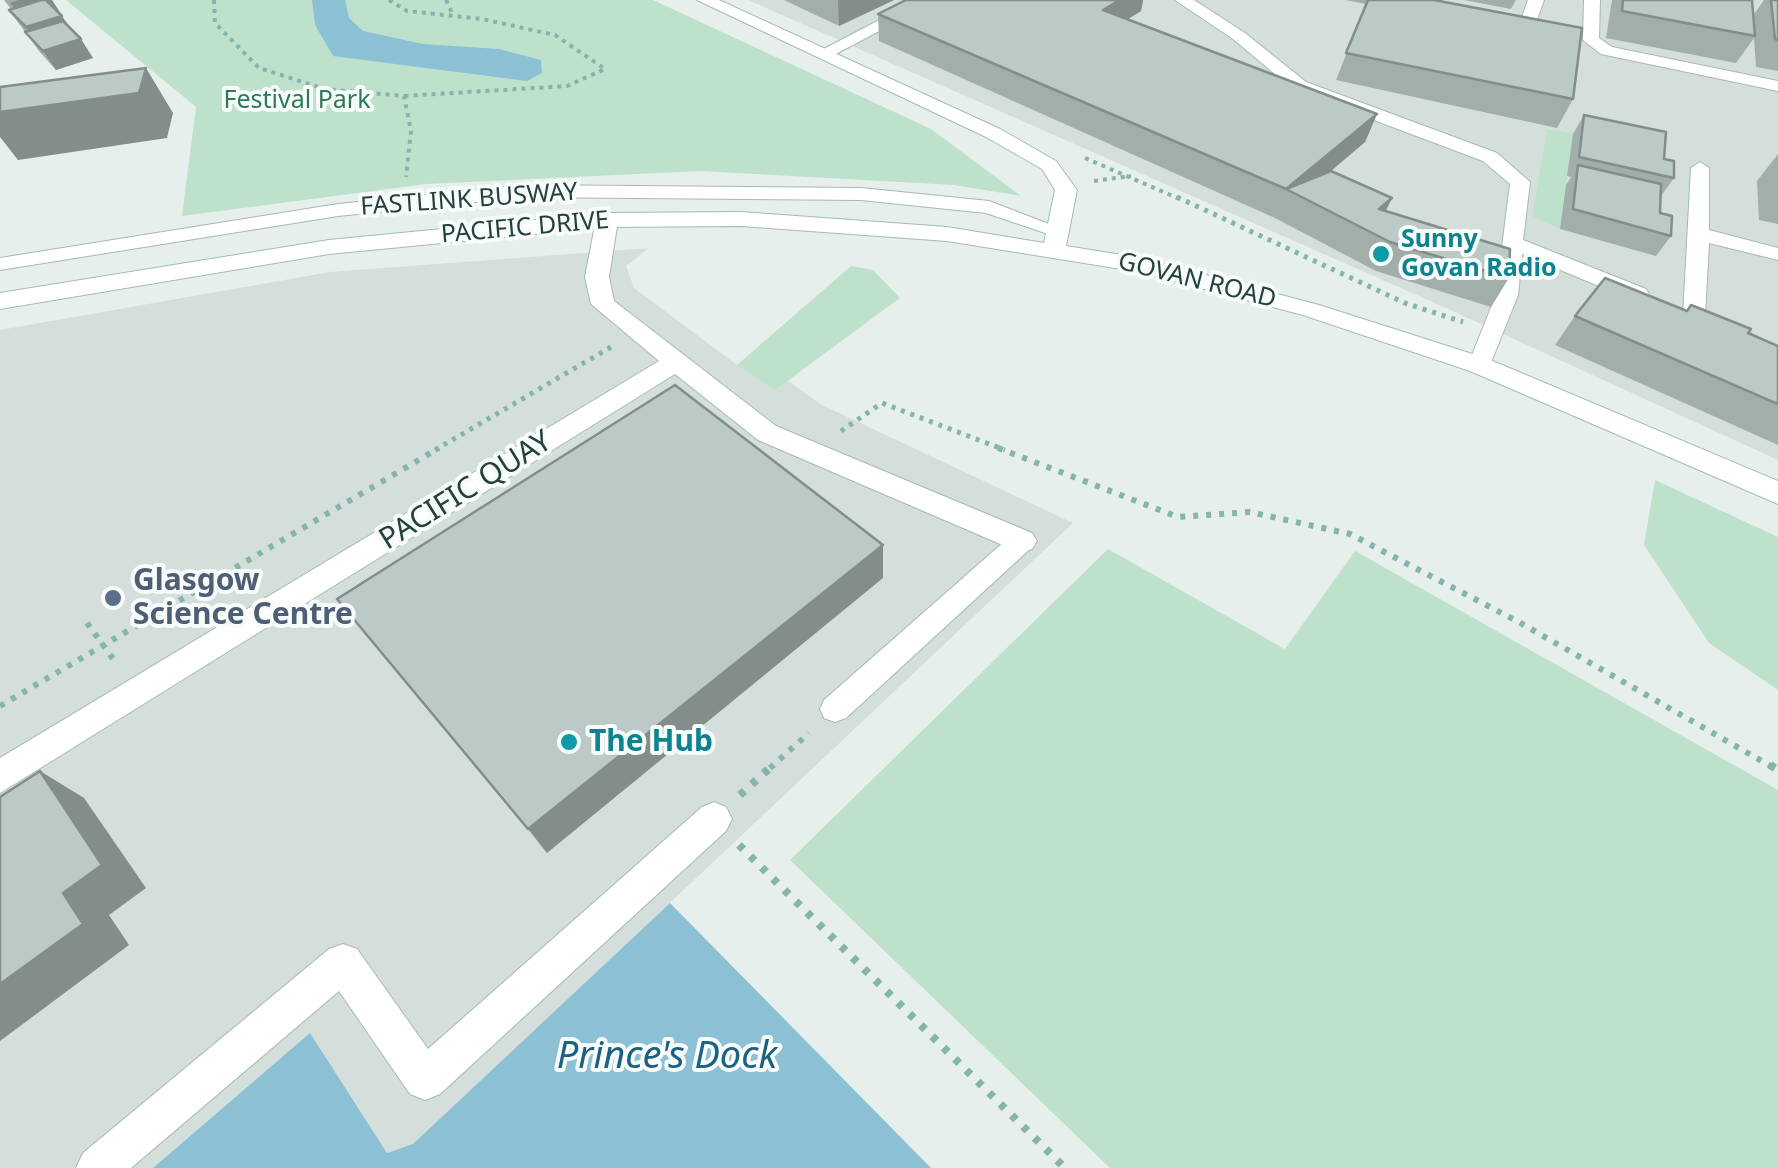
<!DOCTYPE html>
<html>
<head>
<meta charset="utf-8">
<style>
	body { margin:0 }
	canvas { display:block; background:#e6efec }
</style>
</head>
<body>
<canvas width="1778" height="1168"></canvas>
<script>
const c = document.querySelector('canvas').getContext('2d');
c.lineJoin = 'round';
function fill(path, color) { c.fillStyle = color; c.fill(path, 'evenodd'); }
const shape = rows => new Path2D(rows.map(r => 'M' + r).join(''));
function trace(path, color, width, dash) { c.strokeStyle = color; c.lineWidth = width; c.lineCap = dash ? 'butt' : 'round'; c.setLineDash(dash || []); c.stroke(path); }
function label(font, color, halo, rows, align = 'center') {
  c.font = font + ' "Noto Sans",sans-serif'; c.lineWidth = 8; c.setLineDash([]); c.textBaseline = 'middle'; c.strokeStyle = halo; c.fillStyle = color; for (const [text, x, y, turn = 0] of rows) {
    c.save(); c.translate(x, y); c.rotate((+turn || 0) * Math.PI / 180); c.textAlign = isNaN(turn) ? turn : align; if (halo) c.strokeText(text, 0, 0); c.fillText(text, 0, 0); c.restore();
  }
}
const built = shape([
	[748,0,1778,0,1778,460,1446,308],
	[649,248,626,266,634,288,737,365,768,385,782,376,820,404,1073,523,414,1144,387,1153,310,1034,153,1168,0,1168,0,330,330,272]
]);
const green = shape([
	[66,0,653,0,931,129,1021,196,954,185,701,171,426,184,182,216,196,107],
	[1547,129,1573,134,1560,229,1532,216],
	[851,266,873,270,900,298,775,390,737,365],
	[1655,480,1778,537,1778,690,1709,643,1644,545],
	[1108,549,1285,649,1355,551,1778,790,1778,1168,1110,1168,790,860]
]);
const water = shape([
	[312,0,345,0,349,18,363,31,423,44,499,49,541,60,542,73,527,81,333,56,315,25],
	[670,903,931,1168,153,1168,310,1033,387,1153,413,1144]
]);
const pathFar3 = shape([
	[214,0,215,23,259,68,325,89,404,96,411,131,406,177],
	[389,0,407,11,482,19,555,35,605,69,567,86,404,96],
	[446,0,453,15],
	[1085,158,1182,200],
	[1094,181,1131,176]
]);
const pathFar2 = shape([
	[1177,197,1405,303,1463,322],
	[841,431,882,403,1005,450],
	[435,450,611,347]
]);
const pathFar1 = shape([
	[998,448,1178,517,1250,512,1350,534,1517,621,1774,768],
	[87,623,116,663],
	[0,706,439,448],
	[770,768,809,733]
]);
const path = shape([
	[1770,765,1778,770],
	[740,795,773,765],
	[739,845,1065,1168]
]);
const lane = shape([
	[918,0,938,0,830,57,816,53,918,0],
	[1175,0,1194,0,1245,33,1306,82,1497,153,1530,182,1523,240,1646,289,1649,294,1638,301,1630,299,1522,254,1518,295,1490,365,1479,373,1471,370,1468,365,1496,295,1510,184,1483,161,1294,90,1233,39,1175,0],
	[1528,0,1544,0,1535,25,1527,30,1519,25,1528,0],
	[1584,0,1600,0,1599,38,1612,47,1778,81,1778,91,1601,54,1583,40,1584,0],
	[1700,162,1709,168,1709,230,1778,248,1778,260,1709,243,1705,316,1694,323,1683,316,1691,168,1700,162],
	[523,185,861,188,989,201,1067,231,1057,237,986,213,861,200,523,197,338,216,0,270,0,258,338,204,523,185],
	[1022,531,1031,534,1035,541,1031,548,846,718,835,722,824,718,820,709,824,700,1013,534,1022,531]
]);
const street = shape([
	[607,213,618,220,609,277,614,301,776,426,1032,533,1037,541,1032,549,1022,552,1012,549,758,440,675,374,0,793,0,758,659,361,591,304,585,277,596,220,607,213],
	[714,802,726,807,732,819,726,831,440,1094,425,1100,410,1094,339,991,131,1168,76,1168,83,1153,329,949,343,944,357,949,428,1049,702,807,714,802]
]);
const secondary = shape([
	[697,0,719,0,1000,129,1056,161,1077,190,1066,246,1141,258,1319,305,1488,359,1778,481,1778,504,1470,371,1303,315,1140,272,947,241,741,226,607,227,329,254,0,309,0,293,329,240,607,213,741,212,947,227,1044,243,1055,190,1042,169,986,137,697,0]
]);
const wall = shape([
	[4,0,52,0,59,11,57,11,93,58,56,70,39,51,9,10,11,9],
	[784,0,894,0,839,26],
	[906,0,1143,0,1141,11,1128,19,1377,114,1365,142,1331,171,1386,211,1509,278,1491,307,1376,271,1275,218,879,41,878,14],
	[1345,0,1434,0,1573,99,1557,128,1336,80,1366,4],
	[1464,0,1516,0,1511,9],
	[1612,0,1752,0,1753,16,1764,0,1778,0,1778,71,1756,67,1754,38,1736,63,1606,38],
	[1584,115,1664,159,1674,178,1661,196,1660,213,1671,236,1656,256,1560,229,1566,185,1571,177,1567,176,1573,134],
	[1778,154,1778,224,1759,220,1757,181],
	[1686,311,1778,346,1778,445,1555,345,1575,316]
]);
const shadedWall = shape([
	[19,0,52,0,59,11,23,21,10,3],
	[838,0,894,0,839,26],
	[1120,0,1143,0,1141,11,1098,37,1103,10],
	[62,16,75,35,39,46,26,27],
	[81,39,93,58,56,70,43,51],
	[146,68,173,113,167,138,18,160,0,137,0,112],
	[1377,114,1365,142,1300,197,1286,189,1275,218,1286,189],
	[1392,198,1378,227,1379,209],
	[883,545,883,578,547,853,528,829],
	[40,771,84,798,146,888,109,915,129,945,0,1041,0,984,63,893]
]);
const building = shape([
	[41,0,46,0,62,16,26,27,9,10,41,0],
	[906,0,1120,0,1103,10,1377,114,1286,189,878,14,906,0],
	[1368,0,1434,0,1582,28,1573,99,1346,53,1368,0],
	[1623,0,1752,0,1755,36,1622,11,1623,0],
	[1771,0,1778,0,1778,40,1775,39,1771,0],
	[63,21,81,39,43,51,25,32,63,21],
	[146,68,139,93,0,112,0,87,146,68],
	[1584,115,1666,132,1664,159,1674,161,1674,178,1579,157,1584,115],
	[1578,165,1661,184,1660,213,1672,216,1671,236,1573,209,1578,165],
	[1331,171,1392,198,1379,209,1510,249,1509,278,1390,242,1286,189,1331,171],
	[1605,278,1687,311,1691,305,1751,329,1748,333,1778,346,1778,404,1575,316,1605,278],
	[675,385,883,545,528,829,337,599,675,385],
	[40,771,102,865,63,893,83,924,0,984,0,797,40,771]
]);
const markers = [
	[1381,254,10,"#0f9aa8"],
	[113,598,10,"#5c6f8a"],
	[569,742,10,"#0f9aa8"]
];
const farParknames = [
	["Festival Park",297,101]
];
const farStreetnames = [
	["FASTLINK BUSWAY",469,200,-4],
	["PACIFIC DRIVE",525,228,-5],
	["GOVAN ROAD",1197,281,14]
];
const farCulturenames = [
	["Sunny",1401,240],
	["Govan Radio",1401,269]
];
const streetNames = [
	["PACIFIC QUAY",466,491,-32]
];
const serviceNames = [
	["Glasgow",133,581],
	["Science Centre",133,615]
];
const cultureNames = [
	["The Hub",589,742]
];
const nearWaternames = [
	["Prince's Dock",667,1057]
];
fill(built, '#d4dfdc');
fill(green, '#bee1cc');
fill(water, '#8cc0d5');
trace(lane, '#a8b8b5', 2);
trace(street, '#a8b8b5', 2);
trace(secondary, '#a3bbb7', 2);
trace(pathFar3, '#85b4ac', 4, [4, 5]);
trace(pathFar2, '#85b4ac', 5, [4, 6]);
trace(pathFar1, '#85b4ac', 6, [5, 8]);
trace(path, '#85b4ac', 8, [6, 10]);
fill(lane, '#fff');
fill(street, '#fff');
fill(secondary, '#fff');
fill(wall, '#a1aeaa');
fill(shadedWall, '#838d8b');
fill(building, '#bbcac6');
trace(building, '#838d8b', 2.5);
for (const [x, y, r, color] of markers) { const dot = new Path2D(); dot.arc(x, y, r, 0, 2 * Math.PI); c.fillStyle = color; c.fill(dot); trace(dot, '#f7fbf9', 4); }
label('25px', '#2b7b56', '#f7fbf9', farParknames);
label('25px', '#23423f', '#f7fbf9', farStreetnames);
label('bold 25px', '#0d838f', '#f7fbf9', farCulturenames, 'left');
label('30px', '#23423f', '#f7fbf9', streetNames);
label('bold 30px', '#4e5e75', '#f7fbf9', serviceNames, 'left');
label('bold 30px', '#0d838f', '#f7fbf9', cultureNames, 'left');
label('italic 38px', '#1a6182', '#f7fbf9', nearWaternames);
</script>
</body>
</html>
